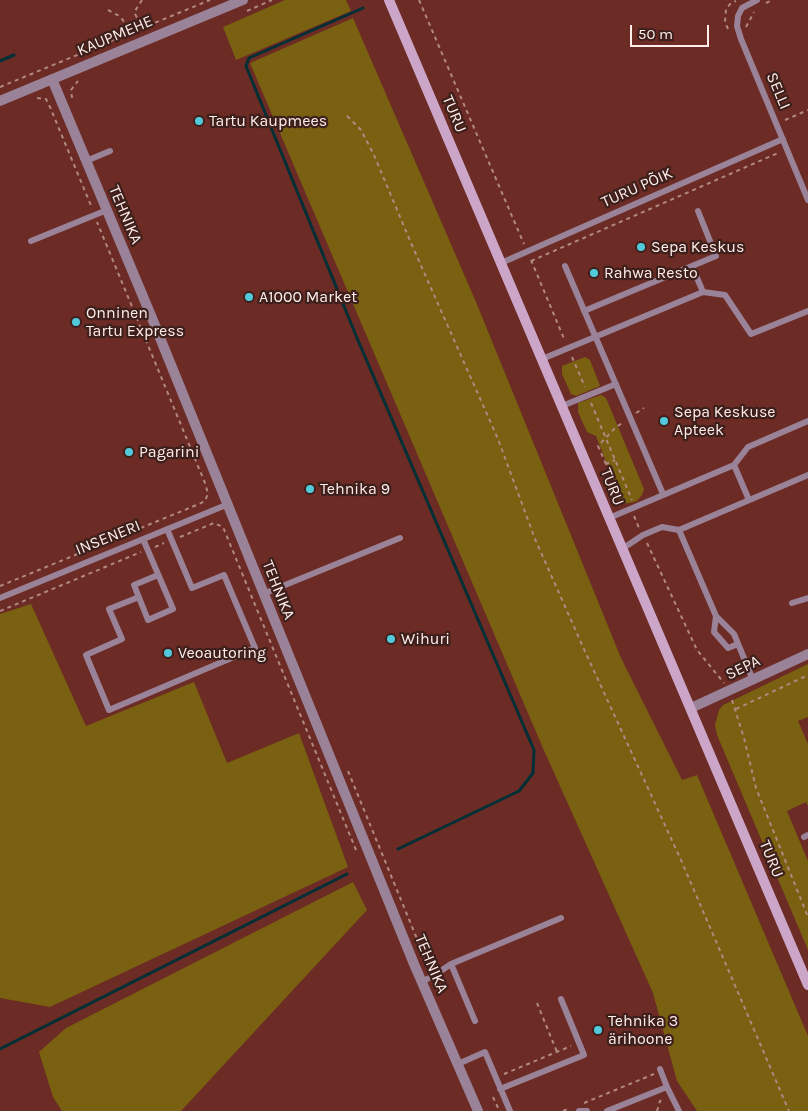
<!DOCTYPE html>
<html>
<head>
<meta charset="utf-8">
<style>
	body { margin:0 }
	#map { position:relative; width:808px; height:1111px; overflow:hidden; background:#6c2b24; font-family:Karla,sans-serif }
	canvas { display:block }
	.scale { position:absolute; left:630px; top:25px; width:79px; height:22px; box-sizing:border-box; border:2px solid #feedea; border-top:0; padding-left:6px; font-size:15px; line-height:18px; white-space:nowrap; color:#feedea; -webkit-text-stroke:4px #3d1f1b; paint-order:stroke }
</style>
</head>
<body>
<div id="map">
<canvas width="808" height="1111"></canvas>
<div class="scale">50 m</div>
</div>
<script>
const c = document.querySelector('canvas').getContext('2d');
c.lineJoin = 'round';
function fill(path, color) { c.fillStyle = color; c.fill(path, 'evenodd'); }
const shape = rows => new Path2D(rows.map(r => 'M' + r).join(''));
function trace(path, color, width, dash) { c.strokeStyle = color; c.lineWidth = width; c.lineCap = dash ? 'butt' : 'round'; c.setLineDash(dash || []); c.stroke(path); }
function label(font, color, halo, rows, align = 'center') {
  c.font = font + ' Karla,sans-serif'; c.lineWidth = 4.5; c.setLineDash([]); c.textBaseline = 'middle'; c.strokeStyle = halo; c.fillStyle = color; for (const [text, x, y, turn = 0] of rows) {
    c.save(); c.translate(x, y); c.rotate((+turn || 0) * Math.PI / 180); c.textAlign = isNaN(turn) ? turn : align; if (halo) c.strokeText(text, 0, 0); c.fillText(text, 0, 0); c.restore();
  }
}
const green = shape([
	[285,0,346,0,351,11,236,60,223,27],
	[353,18,476,302,621,658,682,780,697,775,808,1036,808,1111,697,1111,677,1081,653,993,542,746,250,63],
	[585,357,590,360,600,386,576,396,571,394,562,374,562,366],
	[601,395,606,398,644,489,642,495,637,501,630,503,619,504,614,492,614,482,596,436,587,432,578,412,578,403],
	[31,604,86,726,194,682,227,763,299,733,348,867,50,1007,0,998,0,614],
	[808,664,808,717,798,721,808,744,808,806,806,802,787,811,808,861,808,950,717,735,715,725,719,710,723,705],
	[353,882,367,910,181,1111,62,1111,53,1097,39,1052,66,1028]
]);
const stream = shape([
	[363,8,249,58,246,66,357,338,534,750,533,773,519,791,398,849],
	[0,61,14,55],
	[0,1049,347,874]
]);
const path = shape([
	[142,0,135,11,135,14,143,28],
	[419,0,524,244],
	[766,3,773,0],
	[108,10,119,16,123,20,127,32,127,35],
	[247,11,272,0],
	[746,27,754,12],
	[728,29,725,22,726,9,731,3,736,1],
	[0,87,210,0],
	[37,98,46,99,50,107,92,208],
	[72,98,71,90,78,81],
	[347,116,361,130,374,155,411,243,498,439,535,539,583,647,681,860,789,1111],
	[785,120,808,110],
	[531,260,565,341],
	[531,261,778,153],
	[572,357,585,387],
	[591,403,632,500],
	[636,413,644,408],
	[606,464,598,446,616,427,624,422],
	[614,495,612,489,613,481,606,464,615,460],
	[634,516,639,528],
	[180,537,214,523,223,527,356,850],
	[647,543,697,650,724,683],
	[155,547,164,543],
	[0,586,199,504,205,501,207,496,207,490,205,483,97,222],
	[0,611,141,552],
	[732,700,744,738,756,788,808,917],
	[736,709,808,675],
	[348,771,429,968],
	[537,1003,557,1052],
	[504,1074,571,1046],
	[493,1097,499,1110],
	[584,1103,654,1074],
	[563,1111,570,1108],
	[657,1111,660,1101,664,1100]
]);
const service = shape([
	[757,0,742,8,738,16,737,26,741,39,808,200],
	[86,161,110,151],
	[31,241,107,210],
	[501,263,783,139],
	[565,266,663,494],
	[692,266,703,292],
	[584,311,716,256,698,211],
	[542,359,703,292,725,295,751,334,808,311],
	[562,406,616,384],
	[734,465,749,500],
	[609,518,734,465,748,447,808,421],
	[679,530,716,616,714,632,728,648,738,644],
	[143,539,173,609,148,620,134,585,158,575],
	[622,549,643,535,662,527,679,530,808,475],
	[263,594,400,538],
	[139,597,109,609,122,639,86,655,109,710,255,648,224,575,192,588,167,529],
	[0,598,226,505],
	[792,603,808,598],
	[716,616,734,634,753,680],
	[804,837,808,835],
	[451,964,475,1021],
	[422,981,432,977,451,964,561,918],
	[458,1064,485,1052,510,1111],
	[660,1069,667,1087],
	[500,1089,584,1055,561,999],
	[579,1111,587,1111],
	[607,1111,667,1087,679,1111]
]);
const minor = shape([
	[52,79,152,318,414,964,478,1111],
	[0,101,243,0],
	[691,708,808,654]
]);
const secondary = shape([
	[389,0,808,985]
]);
const markers = [
	[199,121,5,"#53cadc"],
	[641,247,5,"#53cadc"],
	[594,273,5,"#53cadc"],
	[249,297,5,"#53cadc"],
	[76,322,5,"#53cadc"],
	[664,421,5,"#53cadc"],
	[129,452,5,"#53cadc"],
	[310,489,5,"#53cadc"],
	[391,639,5,"#53cadc"],
	[168,653,5,"#53cadc"],
	[598,1030,5,"#53cadc"]
];
const streetNames = [
	["KAUPMEHE",115,36,-23],
	["SELLI",778,91,67],
	["TURU",454,114,67],
	["TURU PÕIK",637,188,-24],
	["TEHNIKA",125,215,67],
	["TURU",612,487,68],
	["INSENERI",108,538,-22],
	["TEHNIKA",278,590,68],
	["SEPA",743,668,-26],
	["TURU",771,859,67],
	["TEHNIKA",431,964,67]
];
const poiNames = [
	["Tartu Kaupmees",209,121],
	["Sepa Keskus",651,247],
	["Rahwa Resto",604,273],
	["A1000 Market",259,297],
	["Onninen",86,313],
	["Tartu Express",86,331],
	["Sepa Keskuse",674,412],
	["Apteek",674,430],
	["Pagarini",139,452],
	["Tehnika 9",320,489],
	["Wihuri",401,639],
	["Veoautoring",178,653],
	["Tehnika 3",608,1021],
	["ärihoone",608,1039]
];
fill(green, '#7a6011');
trace(stream, '#003036', 3);
trace(path, '#b28882', 2, [4, 4]);
trace(service, '#9a8399', 6);
trace(minor, '#9a8399', 10);
trace(secondary, '#cca6c9', 10);
for (const [x, y, r, color] of markers) { const dot = new Path2D(); dot.arc(x, y, r, 0, 2 * Math.PI); c.fillStyle = color; c.fill(dot); trace(dot, '#3d1f1b', 2); }
label('16px', '#feedea', '#3d1f1b', streetNames);
label('16px', '#feedea', '#3d1f1b', poiNames, 'left');
</script>
</body>
</html>
